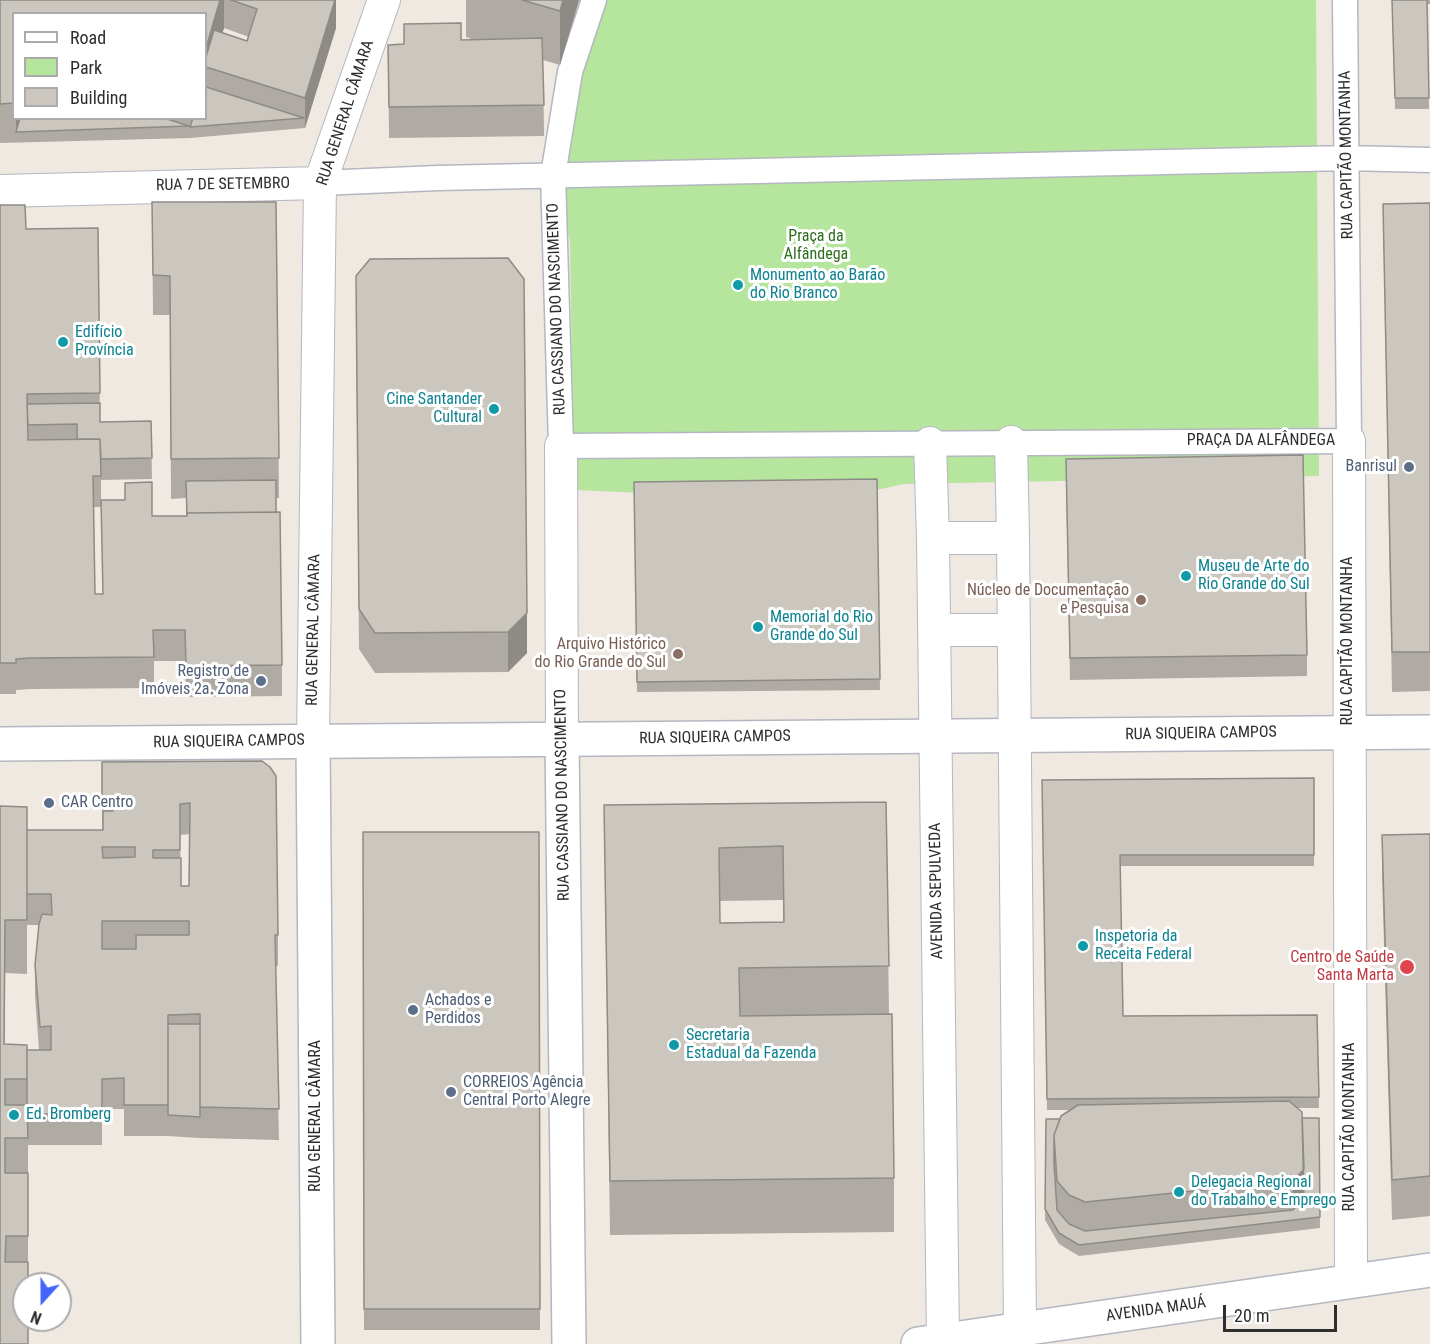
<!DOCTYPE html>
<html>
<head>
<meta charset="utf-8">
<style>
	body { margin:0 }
	#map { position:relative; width:1430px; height:1344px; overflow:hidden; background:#efe9e1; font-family:"Roboto Condensed",sans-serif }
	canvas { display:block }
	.legend { position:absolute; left:12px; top:12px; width:195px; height:108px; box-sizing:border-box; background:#fff; border:2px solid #ababab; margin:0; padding:8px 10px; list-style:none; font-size:18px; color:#2e2e2e }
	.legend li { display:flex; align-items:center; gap:12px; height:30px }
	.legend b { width:30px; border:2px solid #ababab }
	.north { position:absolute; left:12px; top:1272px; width:60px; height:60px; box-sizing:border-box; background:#fff; border:2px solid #ababab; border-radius:50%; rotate:201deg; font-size:16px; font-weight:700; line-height:24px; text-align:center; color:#2e2e2e }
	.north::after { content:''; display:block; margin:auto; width:21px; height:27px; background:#4264fb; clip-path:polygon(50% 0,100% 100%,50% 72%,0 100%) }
	.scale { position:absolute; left:1223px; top:1305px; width:114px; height:27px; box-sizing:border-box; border:3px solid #2e2e2e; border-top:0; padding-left:8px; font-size:18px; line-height:21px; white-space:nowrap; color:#2e2e2e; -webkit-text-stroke:4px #fff; paint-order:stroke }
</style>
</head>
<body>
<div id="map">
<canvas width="1430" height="1344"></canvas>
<ul class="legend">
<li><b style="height:8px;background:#fff"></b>Road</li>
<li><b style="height:16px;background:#b6e59e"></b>Park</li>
<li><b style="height:16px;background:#cbc7bf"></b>Building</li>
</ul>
<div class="north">N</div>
<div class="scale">20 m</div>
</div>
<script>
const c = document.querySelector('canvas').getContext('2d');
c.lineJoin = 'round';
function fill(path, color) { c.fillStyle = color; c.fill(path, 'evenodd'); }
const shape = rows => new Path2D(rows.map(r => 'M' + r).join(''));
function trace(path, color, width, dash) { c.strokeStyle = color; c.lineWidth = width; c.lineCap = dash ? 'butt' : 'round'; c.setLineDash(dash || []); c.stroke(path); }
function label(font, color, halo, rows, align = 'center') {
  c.font = font + ' "Roboto Condensed",sans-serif'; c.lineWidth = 6; c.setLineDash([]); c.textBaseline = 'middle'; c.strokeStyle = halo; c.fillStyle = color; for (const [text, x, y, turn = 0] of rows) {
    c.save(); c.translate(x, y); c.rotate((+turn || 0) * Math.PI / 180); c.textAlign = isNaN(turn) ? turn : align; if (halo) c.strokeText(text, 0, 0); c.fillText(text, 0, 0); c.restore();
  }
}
const green = shape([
	[579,0,1316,0,1319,476,903,484,877,490,644,493,574,490,570,241,553,175,559,65]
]);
const pedestrian = shape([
	[594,0,570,72,553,175,561,446,1349,441,1345,0],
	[320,183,438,178,1347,158,1430,160]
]);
const minor = shape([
	[0,191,320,183],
	[1349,441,1351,1281],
	[1011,442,1013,538,1020,1329],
	[930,443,933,538,943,1340],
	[561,446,562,739],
	[933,538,1013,538],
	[934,630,1014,630],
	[313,741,320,183,384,0]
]);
const tertiary = shape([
	[562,739,569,1344],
	[313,741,318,1344]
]);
const secondary = shape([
	[0,744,1430,732],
	[918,1344,1430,1270]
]);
const wall = shape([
	[0,0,336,0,336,28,305,128,190,138,0,143],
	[14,14,206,14,206,118,14,118],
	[224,28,249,37,247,41,222,33],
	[466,0,579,0,560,65,543,60,544,136,389,138,388,45,474,40,466,37],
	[1392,0,1430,0,1430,4,1427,4,1429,109,1395,109],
	[152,202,276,202,279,498,276,498,282,665,282,696,186,697,185,661,154,661,154,688,31,689,16,690,16,694,0,694,0,205,26,229,98,228,100,422,151,421,152,479,101,480,101,507,94,507,95,594,102,594,152,516,186,516,186,498,171,499,170,315,153,315],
	[1430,203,1430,691,1392,692,1383,204],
	[356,316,527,653,508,672,375,673,359,649],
	[877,479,880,690,637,692,634,482],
	[1066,480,1307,655,1307,676,1070,680],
	[262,761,278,935,278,966,275,966,279,1140,200,1138,168,1136,124,1136,124,1109,102,1109,102,1145,28,1145,28,1284,0,1344,0,806,27,830,102,830,102,762],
	[190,834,189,886,181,886,180,835],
	[27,925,39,925,35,965,35,996,39,1050,27,1050,5,1045,5,973,27,974],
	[1314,778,1314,866,1120,866,1123,1016,1317,1015,1319,1108,1297,1108,1302,1118,1319,1118,1320,1228,1079,1256,1059,1244,1045,1220,1046,1119,1060,1119,1071,1110,1047,1110,1042,780],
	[886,802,889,1014,894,1178,894,1232,610,1235,604,805],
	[783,900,783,922,720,923,719,901],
	[363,832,539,832,540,1330,364,1330],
	[1430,834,1430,1216,1392,1220,1382,875,1382,835]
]);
const shadedWall = shape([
	[220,0,224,0,224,28,211,69,206,67,206,48],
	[335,0,336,0,336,28,305,128,305,98],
	[563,0,579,0,560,65,560,11],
	[16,118,24,118,16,132],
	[527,613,527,653,508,672,508,632],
	[1304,1169,1304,1209,1293,1221,1293,1181]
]);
const building = shape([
	[0,0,220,0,206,48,206,14,14,14,14,103,0,104,0,0],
	[231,0,335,0,305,98,206,67,206,57,214,30,247,41,257,9,231,0],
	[522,0,563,0,560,11,522,0],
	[1392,0,1427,0,1429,98,1395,98,1392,0],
	[461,23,461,40,542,38,544,105,389,107,388,45,404,44,404,24,461,23],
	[206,87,304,118,190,127,193,118,206,118,206,87],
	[20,118,164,118,189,126,16,132,20,118],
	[152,202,276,202,279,458,171,459,170,276,153,275,152,202],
	[1430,203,1430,652,1392,652,1383,204,1430,203],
	[0,205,25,205,26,229,98,228,100,393,27,394,28,440,100,439,101,476,93,476,95,594,103,594,101,500,125,500,125,483,152,482,152,516,187,516,187,513,280,512,282,665,186,666,185,630,153,630,154,657,31,658,16,659,16,663,0,663,0,205],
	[508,258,524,279,527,613,508,632,375,633,359,609,356,276,370,259,508,258],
	[100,403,100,422,151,421,152,458,101,459,100,439,77,439,77,424,28,425,27,404,100,403],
	[1303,455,1307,655,1070,658,1066,459,1303,455],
	[877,479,880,679,637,682,634,482,877,479],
	[276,480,276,512,187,513,187,516,186,481,276,480],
	[262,761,270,767,276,776,278,935,275,935,279,1109,200,1107,200,1014,168,1015,168,1105,124,1105,124,1078,102,1079,102,1114,27,1114,27,1050,51,1050,51,1026,40,1027,35,965,39,924,42,914,52,915,51,894,27,894,27,830,103,830,103,811,113,811,113,802,102,802,102,762,262,761],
	[190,803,189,886,181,886,181,858,153,858,153,850,180,850,180,804,190,803],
	[102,847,135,847,135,857,103,858,102,847],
	[102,921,189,921,189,935,136,935,136,949,102,949,102,921],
	[1314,778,1314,855,1120,855,1123,1016,1317,1015,1319,1097,1047,1099,1042,780,1314,778],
	[886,802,889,966,739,968,740,1016,892,1014,894,1178,610,1181,604,805,886,802],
	[783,846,784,922,720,923,719,848,783,846],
	[0,806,27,807,27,920,5,920,4,1044,27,1045,27,1079,5,1079,5,1105,27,1105,28,1138,5,1138,5,1173,28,1173,28,1236,6,1236,5,1262,28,1262,28,1284,24,1284,24,1320,28,1320,28,1344,0,1344,0,806],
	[363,832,539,832,540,1309,364,1309,363,832],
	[1430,834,1430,1176,1392,1180,1382,835,1430,834],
	[168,1024,200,1024,200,1117,168,1115,168,1024],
	[1289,1101,1302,1112,1304,1169,1293,1181,1085,1202,1069,1195,1057,1181,1054,1135,1061,1116,1078,1105,1289,1101],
	[1302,1118,1319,1118,1320,1217,1079,1245,1059,1233,1045,1209,1046,1119,1060,1119,1054,1135,1054,1164,1057,1210,1069,1224,1085,1231,1293,1210,1304,1198,1302,1118]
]);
const markers = [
	[738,285,6,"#0f9aa8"],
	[63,342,6,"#0f9aa8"],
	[494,409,6,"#0f9aa8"],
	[1409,467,6,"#5c6f8a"],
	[1186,576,6,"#0f9aa8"],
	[1141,600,6,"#8d6e63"],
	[758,627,6,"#0f9aa8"],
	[678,654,6,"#8d6e63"],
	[261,681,6,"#5c6f8a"],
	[49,803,6,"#5c6f8a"],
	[1083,946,6,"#0f9aa8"],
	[1407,967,8,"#e0444e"],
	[413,1010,6,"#5c6f8a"],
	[674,1045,6,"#0f9aa8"],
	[451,1092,6,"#5c6f8a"],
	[14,1115,6,"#0f9aa8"],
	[1179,1192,6,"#0f9aa8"]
];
const streetNames = [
	["RUA GENERAL CÂMARA",346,113,-72],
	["RUA CAPITÃO MONTANHA",1347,155,-91],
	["RUA 7 DE SETEMBRO",223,185,-1],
	["RUA CASSIANO DO NASCIMENTO",557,309,-92],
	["PRAÇA DA ALFÂNDEGA",1261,441],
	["RUA GENERAL CÂMARA",314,630,-89],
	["RUA CAPITÃO MONTANHA",1348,641,-90],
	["RUA SIQUEIRA CAMPOS",1201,734,-1],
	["RUA SIQUEIRA CAMPOS",715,738,-1],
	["RUA SIQUEIRA CAMPOS",229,742,-1],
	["RUA CASSIANO DO NASCIMENTO",563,795,-91],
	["AVENIDA SEPULVEDA",937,891,-91],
	["RUA GENERAL CÂMARA",316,1116,-90],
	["RUA CAPITÃO MONTANHA",1350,1127,-90],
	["AVENIDA MAUÁ",1156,1310,-8]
];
const parkNames = [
	["Praça da",816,237],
	["Alfândega",816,255]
];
const cultureNames = [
	["Monumento ao Barão",750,276],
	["do Rio Branco",750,294],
	["Edifício",75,333],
	["Província",75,351],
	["Cine Santander",482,400,"right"],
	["Cultural",482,418,"right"],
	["Museu de Arte do",1198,567],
	["Rio Grande do Sul",1198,585],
	["Memorial do Rio",770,618],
	["Grande do Sul",770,636],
	["Inspetoria da",1095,937],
	["Receita Federal",1095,955],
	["Secretaria",686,1036],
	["Estadual da Fazenda",686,1054],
	["Ed. Bromberg",26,1115],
	["Delegacia Regional",1191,1183],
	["do Trabalho e Emprego",1191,1201]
];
const serviceNames = [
	["Banrisul",1397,467,"right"],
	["Registro de",249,672,"right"],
	["Imóveis 2a. Zona",249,690,"right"],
	["CAR Centro",61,803],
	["Achados e",425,1001],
	["Perdidos",425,1019],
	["CORREIOS Agência",463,1083],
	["Central Porto Alegre",463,1101]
];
const educationNames = [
	["Núcleo de Documentação",1129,591],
	["e Pesquisa",1129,609],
	["Arquivo Histórico",666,645],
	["do Rio Grande do Sul",666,663]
];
const healthNames = [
	["Centro de Saúde",1394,958],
	["Santa Marta",1394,976]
];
fill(green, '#b6e59e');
trace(pedestrian, '#b4b7c1', 27);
trace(minor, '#b4b7c1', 34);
trace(tertiary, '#b4b7c1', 36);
trace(secondary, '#b4b7c1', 36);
trace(pedestrian, '#fff', 24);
trace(minor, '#fff', 32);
trace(tertiary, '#fff', 33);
trace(secondary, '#fff', 33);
fill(wall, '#afaba4');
fill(shadedWall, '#8e8b86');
fill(building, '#cbc7bf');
trace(building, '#8e8b86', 1.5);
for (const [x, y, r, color] of markers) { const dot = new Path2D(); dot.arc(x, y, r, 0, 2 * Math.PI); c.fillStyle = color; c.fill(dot); trace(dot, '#fff', 2); }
label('16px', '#2e2e2e', '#fff', streetNames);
label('16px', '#2c6e1b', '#fff', parkNames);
label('16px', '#0d838f', '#fff', cultureNames, 'left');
label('16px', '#4e5e75', '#fff', serviceNames, 'left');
label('16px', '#785e54', '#fff', educationNames, 'right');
label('16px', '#be3a42', '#fff', healthNames, 'right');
</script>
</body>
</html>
